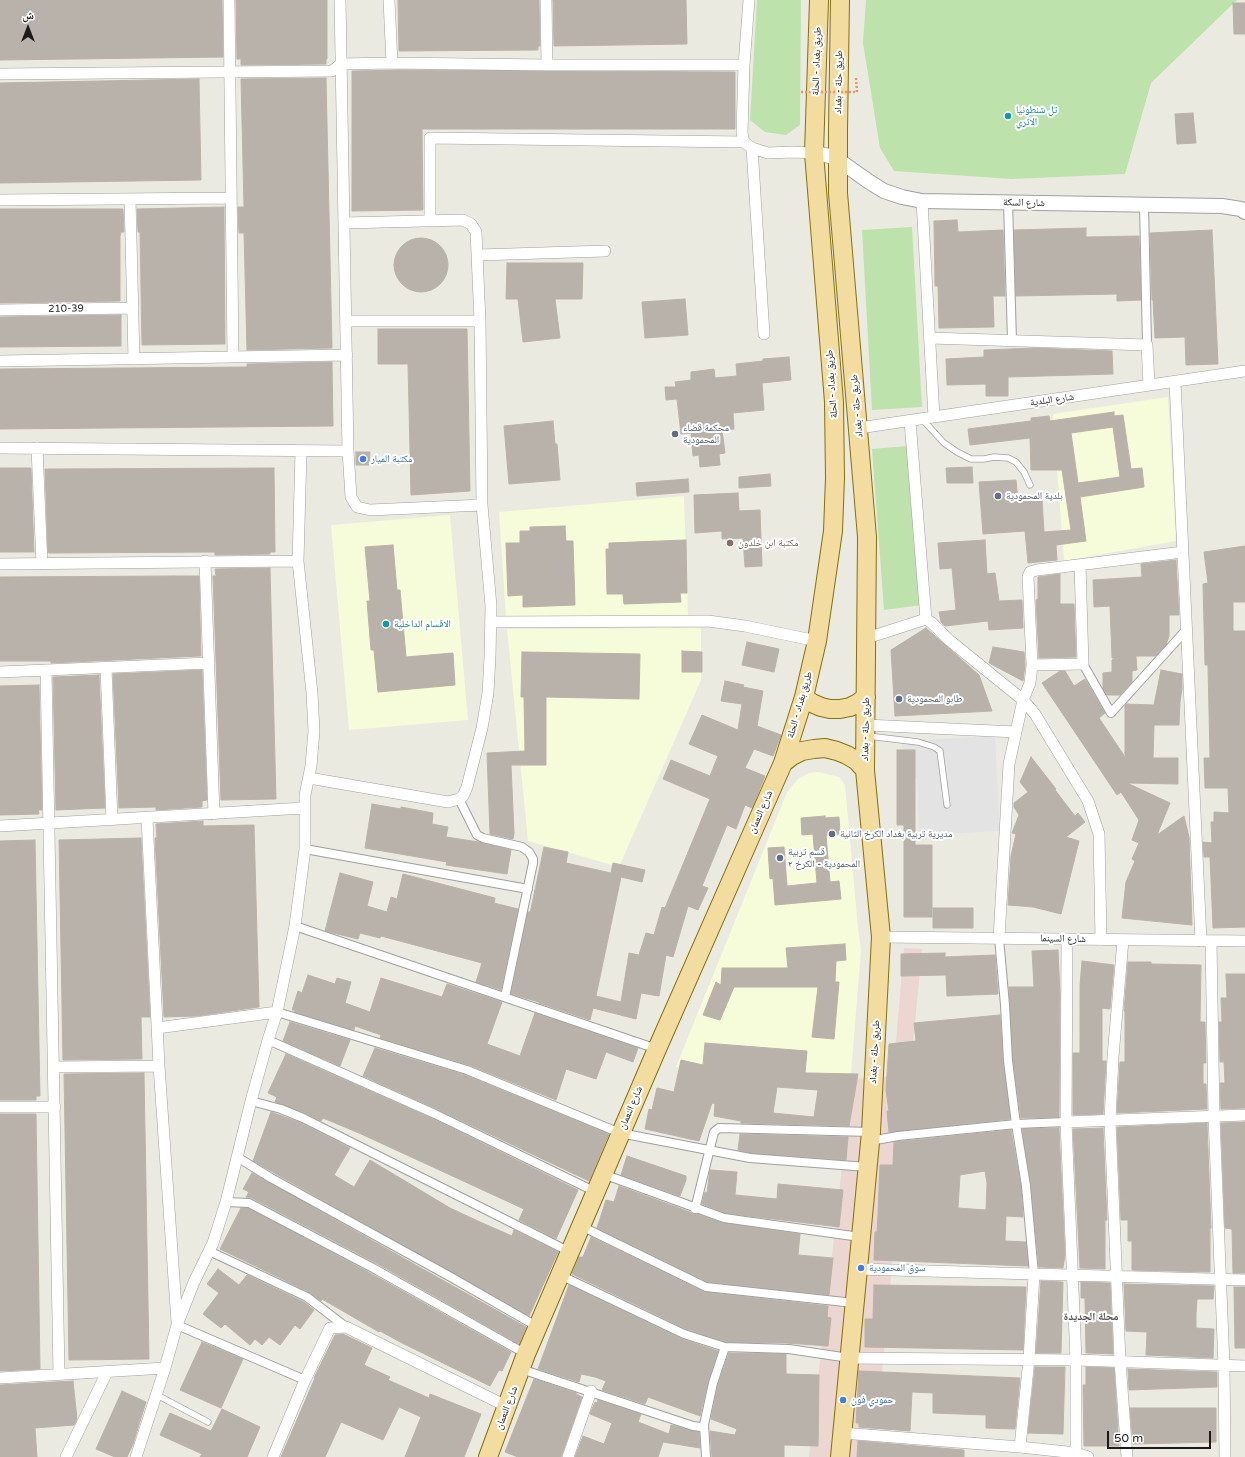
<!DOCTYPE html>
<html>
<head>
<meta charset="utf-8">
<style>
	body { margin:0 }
	#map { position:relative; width:1245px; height:1457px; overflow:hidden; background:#ebeae1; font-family:"Varela Round","Noto Naskh Arabic",sans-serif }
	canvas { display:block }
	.north { position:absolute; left:8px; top:8px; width:40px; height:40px; -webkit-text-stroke:3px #fff; paint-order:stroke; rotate:0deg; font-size:11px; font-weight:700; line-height:16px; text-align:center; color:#1b1b1b }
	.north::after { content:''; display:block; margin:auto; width:14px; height:18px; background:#1b1b1b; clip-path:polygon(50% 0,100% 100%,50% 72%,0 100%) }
	.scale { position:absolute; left:1107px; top:1431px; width:104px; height:18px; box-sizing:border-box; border:2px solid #1b1b1b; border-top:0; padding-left:5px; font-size:12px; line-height:14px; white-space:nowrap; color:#1b1b1b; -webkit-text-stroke:3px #fff; paint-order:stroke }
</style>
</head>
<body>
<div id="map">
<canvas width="1245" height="1457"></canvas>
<div class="north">ش</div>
<div class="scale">50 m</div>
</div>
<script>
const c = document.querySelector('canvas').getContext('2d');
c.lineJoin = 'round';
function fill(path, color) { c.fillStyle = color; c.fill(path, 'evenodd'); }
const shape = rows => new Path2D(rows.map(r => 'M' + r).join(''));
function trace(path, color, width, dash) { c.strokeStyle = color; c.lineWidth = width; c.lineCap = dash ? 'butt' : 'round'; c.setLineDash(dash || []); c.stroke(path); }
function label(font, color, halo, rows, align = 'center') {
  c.font = font + ' "Varela Round","Noto Naskh Arabic",sans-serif'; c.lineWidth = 4; c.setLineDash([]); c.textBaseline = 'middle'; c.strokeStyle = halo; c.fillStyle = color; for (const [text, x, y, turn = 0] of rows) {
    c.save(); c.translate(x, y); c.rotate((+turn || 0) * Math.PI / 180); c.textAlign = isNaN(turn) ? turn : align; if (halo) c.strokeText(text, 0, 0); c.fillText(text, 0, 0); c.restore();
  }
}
const commercial = shape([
	[904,948,922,949,874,1457,809,1457,852,1079,893,1076]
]);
const education = shape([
	[1168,397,1176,541,1064,561,1053,414],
	[684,496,688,615,506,618,499,512],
	[450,515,468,720,349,730,331,525],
	[701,628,701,680,619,867,528,841,507,629],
	[819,772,839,777,845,785,858,928,861,950,851,1074,676,1067,787,792,798,779,809,773]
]);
const grass = shape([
	[757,0,801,0,800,125,786,135,765,132,750,120],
	[866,0,1237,0,1151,83,1125,174,1012,179,894,171,880,148,863,43],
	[912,227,922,407,872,410,862,230],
	[907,446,922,605,884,610,872,449]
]);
const parking = shape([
	[995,736,1000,831,919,835,917,778,904,777,902,741]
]);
const building = shape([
	[0,0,222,0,223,57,0,60,0,0],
	[236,0,327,0,327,59,326,59,326,64,241,65,241,59,237,59,236,0],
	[398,0,539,0,540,46,538,46,538,50,399,51,398,0],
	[553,0,686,0,687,44,554,46,553,0],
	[1233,3,1245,3,1245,34,1234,34,1233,3],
	[399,70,735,72,735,129,422,129,423,210,352,211,352,71,399,70],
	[326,78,332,348,247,350,244,233,239,233,238,207,244,207,241,79,326,78],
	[199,79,201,180,0,183,0,83,199,79],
	[1193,113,1196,143,1177,144,1175,114,1193,113],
	[224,207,225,344,142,345,140,232,138,232,137,209,224,207],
	[0,209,123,209,124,232,121,232,120,236,120,301,0,303,0,209],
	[957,220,958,232,1003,230,1005,296,993,296,994,327,939,328,938,286,935,286,934,221,957,220],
	[1086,228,1086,237,1139,236,1141,300,1117,301,1117,294,1016,296,1014,230,1086,228],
	[1212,230,1218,364,1186,365,1185,337,1155,338,1153,300,1152,300,1150,233,1212,230],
	'394 265a27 27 0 1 1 54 0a27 27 0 1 1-54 0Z',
	[507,263,583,263,582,299,555,299,560,338,523,342,518,299,506,299,507,263],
	[685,299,688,335,645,338,642,302,685,299],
	[121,315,121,346,0,347,0,317,121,315],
	[378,329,467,329,470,491,411,495,408,364,378,364,378,329],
	[1034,348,1112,351,1113,374,1008,377,1008,396,986,396,986,384,947,385,946,359,984,357,984,350,1034,348],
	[789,357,791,380,762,383,764,410,733,413,734,429,722,430,725,453,719,454,720,465,700,467,699,455,693,456,691,433,681,434,677,399,666,400,665,387,676,387,675,382,691,380,691,372,714,369,715,378,737,376,736,364,763,361,763,359,789,357],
	[332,362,333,426,0,429,0,369,247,367,247,364,332,362],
	[1114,412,1114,416,1123,415,1131,469,1142,468,1144,487,1080,497,1086,541,1056,545,1057,560,1028,563,1025,531,983,534,979,482,1016,480,1018,502,1042,500,1044,532,1071,530,1062,470,1031,470,1030,438,970,445,968,429,1031,421,1031,418,1049,416,1050,421,1114,412],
	[1113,427,1120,477,1078,483,1071,433,1113,427],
	[553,421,555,444,557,444,560,480,509,484,504,426,553,421],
	[356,452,370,452,369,465,356,465,356,452],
	[972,467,973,483,947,483,946,468,972,467],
	[0,468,31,468,34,552,0,552,0,468],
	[274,468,275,552,270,552,270,554,215,555,215,552,49,553,48,552,45,469,274,468],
	[770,474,771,486,739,488,739,477,770,474],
	[688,479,689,492,637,496,636,483,688,479],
	[738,493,739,511,760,510,762,566,745,567,743,538,722,539,722,531,695,533,694,495,738,493],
	[565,526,566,541,573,541,575,605,523,607,523,595,508,596,506,543,520,543,520,531,530,531,530,527,565,526],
	[686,540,687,593,680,593,681,602,624,604,623,594,607,594,606,549,609,549,609,543,686,540],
	[985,540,987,574,995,573,999,601,1022,600,1023,628,989,630,988,621,945,626,941,622,939,612,956,610,952,568,940,569,938,543,985,540],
	[393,545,397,590,400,590,406,657,453,653,455,685,378,692,374,650,371,650,367,601,370,601,365,547,393,545],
	[1245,546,1245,602,1233,602,1233,631,1245,631,1245,927,1213,928,1210,857,1204,857,1203,842,1212,843,1211,822,1214,822,1214,812,1229,813,1228,788,1205,788,1204,758,1210,758,1208,665,1205,665,1203,584,1208,583,1204,552,1245,546],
	[1176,560,1179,615,1169,615,1169,636,1166,645,1156,656,1136,656,1137,670,1132,671,1132,682,1120,695,1107,695,1103,689,1103,673,1112,672,1112,660,1115,658,1112,658,1110,606,1094,607,1093,580,1142,577,1141,564,1176,560],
	[270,568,276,799,221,800,213,576,216,576,215,569,270,568],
	[1060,574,1060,604,1074,604,1076,657,1039,658,1036,600,1038,599,1038,577,1060,574],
	[174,576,199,576,201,656,51,663,51,661,0,661,0,577,174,576],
	[926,628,979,675,992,711,895,716,891,650,926,628],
	[747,642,779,649,774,672,742,665,747,642],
	[993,647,1024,652,1025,665,1023,681,989,663,993,647],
	[682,651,702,652,702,672,682,672,682,651],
	[522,652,640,654,639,699,546,697,546,765,511,765,514,833,513,839,490,834,487,753,525,751,524,697,521,697,522,652],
	[202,670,207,800,202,801,202,807,156,810,156,807,119,808,113,674,202,670],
	[1161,670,1182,674,1182,689,1180,702,1179,725,1154,725,1153,758,1178,758,1178,784,1127,783,1170,803,1157,835,1184,816,1189,837,1192,925,1122,918,1126,882,1135,861,1132,859,1139,843,1132,840,1139,820,1121,792,1117,795,1042,683,1060,671,1065,671,1074,686,1085,679,1105,713,1099,718,1125,757,1125,706,1126,704,1154,705,1161,670],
	[99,675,105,808,56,810,53,677,99,675],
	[725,681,744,685,743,687,763,691,757,726,781,735,773,756,754,749,745,768,765,776,752,808,745,805,736,829,727,825,702,886,708,888,698,910,688,906,673,957,666,955,659,996,641,993,636,1019,593,1008,590,1020,539,1003,539,1002,511,994,528,912,530,912,531,909,544,847,568,852,566,863,611,873,613,863,645,870,642,882,621,877,596,996,621,1002,629,953,639,955,646,933,654,935,662,907,665,908,710,799,663,779,671,760,710,776,718,756,689,744,702,715,738,730,742,704,721,701,725,681],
	[39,685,42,810,38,810,39,814,0,815,0,686,39,685],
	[897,750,915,750,915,845,932,845,932,917,904,917,904,825,897,825,897,750],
	[1031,757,1056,789,1055,790,1075,816,1078,813,1085,822,1066,837,1079,841,1061,914,1033,907,1008,905,1011,856,1016,834,1012,833,1019,815,1014,807,1014,803,1028,792,1020,782,1031,757],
	[372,804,401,809,401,807,433,813,432,824,448,827,446,837,479,842,511,850,507,874,446,865,447,862,365,848,372,804],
	[825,816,825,818,839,817,840,834,826,835,830,882,839,881,841,899,775,905,773,878,770,879,768,848,784,847,787,886,817,883,813,834,802,835,801,818,825,816],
	[203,821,203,826,254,825,259,1007,197,1016,164,1017,155,838,157,838,156,824,203,821],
	[141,838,150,1017,141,1017,142,1059,63,1060,59,840,141,838],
	[35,840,40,1096,36,1096,36,1100,0,1100,0,841,35,840],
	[340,873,373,882,367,906,387,912,391,897,397,899,403,874,495,898,494,903,518,909,501,990,476,982,482,963,381,936,380,938,360,933,358,939,325,931,340,873],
	[933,908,973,908,973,928,933,928,933,908],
	[845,944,846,960,836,961,835,982,839,982,834,1039,812,1037,818,987,734,987,720,1020,703,1015,716,982,721,985,722,968,788,968,786,948,845,944],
	[1058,950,1060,995,1059,1117,1021,1118,1013,1061,1009,987,1034,987,1032,951,1058,950],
	[945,953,945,957,995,955,998,994,947,996,946,975,901,976,901,954,945,953],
	[1082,961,1114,965,1110,1009,1102,1008,1102,1061,1106,1061,1103,1114,1073,1115,1073,1053,1080,1053,1080,985,1082,961],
	[1128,962,1151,962,1151,964,1201,965,1200,1022,1205,1022,1206,1063,1203,1063,1203,1084,1206,1084,1207,1109,1117,1113,1120,1062,1125,1062,1125,1012,1124,1011,1128,962],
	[1226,974,1245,974,1245,1108,1221,1109,1220,1083,1225,1083,1224,1062,1220,1062,1219,1022,1222,1022,1221,998,1227,998,1226,974],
	[308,975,335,984,337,978,351,982,345,1003,370,1012,381,978,442,997,447,984,502,1002,487,1044,520,1056,535,1013,638,1048,633,1062,606,1052,596,1079,566,1069,556,1100,469,1065,380,1038,381,1035,355,1026,354,1030,294,1012,295,1010,292,1010,298,991,302,993,308,975],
	[1000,1015,1003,1062,1010,1119,889,1132,887,1111,889,1111,886,1090,889,1044,916,1041,914,1023,1000,1015],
	[290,1022,350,1040,340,1066,283,1041,290,1022],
	[705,1043,807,1051,805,1073,858,1074,849,1126,741,1123,741,1121,714,1116,715,1104,712,1103,699,1141,645,1129,649,1109,652,1110,657,1088,674,1092,681,1060,703,1065,705,1043],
	[777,1087,818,1090,814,1117,773,1113,777,1087],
	[375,1048,465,1075,609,1134,589,1181,437,1109,363,1076,375,1048],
	[286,1054,433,1119,578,1190,556,1239,519,1220,524,1209,359,1133,323,1118,321,1121,305,1113,275,1102,277,1097,268,1093,286,1054],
	[144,1073,149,1359,69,1360,64,1074,144,1073],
	[271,1112,301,1123,350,1148,334,1175,354,1187,370,1160,450,1208,480,1222,512,1236,514,1230,558,1252,529,1316,253,1161,271,1112],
	[0,1114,36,1114,40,1369,0,1371,0,1114],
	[1245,1122,1245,1273,1233,1273,1232,1229,1225,1228,1221,1123,1245,1122],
	[1207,1123,1211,1228,1210,1228,1210,1272,1132,1270,1132,1241,1128,1241,1128,1220,1121,1220,1117,1127,1207,1123],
	[1059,1128,1065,1255,1063,1268,1039,1267,1031,1186,1022,1129,1059,1128],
	[1103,1128,1107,1220,1105,1220,1105,1269,1080,1268,1073,1129,1103,1128],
	[1011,1130,1021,1187,1023,1217,1006,1216,1005,1241,1026,1242,1028,1266,874,1260,875,1232,877,1232,878,1216,880,1165,893,1165,894,1142,1011,1130],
	[985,1171,987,1183,986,1210,958,1208,960,1175,985,1171],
	[740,1134,848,1137,846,1160,751,1153,738,1150,740,1134],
	[627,1156,686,1176,686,1180,680,1196,621,1175,627,1156],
	[710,1170,737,1172,735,1195,777,1199,778,1184,843,1190,839,1227,725,1213,702,1204,705,1192,707,1193,710,1170],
	[252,1173,526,1327,519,1344,376,1263,252,1198,246,1197,249,1192,243,1189,252,1173],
	[619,1186,690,1212,693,1214,697,1214,722,1223,800,1234,798,1255,833,1258,829,1295,708,1282,597,1228,606,1200,614,1202,619,1186],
	[241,1208,248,1208,370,1273,511,1352,502,1371,499,1370,490,1386,402,1343,380,1331,379,1332,322,1299,321,1301,309,1292,220,1249,241,1208],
	[591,1237,704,1292,828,1306,827,1317,831,1318,828,1346,786,1343,726,1342,686,1329,572,1274,579,1257,583,1257,591,1237],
	[218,1269,239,1285,247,1275,304,1302,314,1310,300,1329,295,1325,280,1345,269,1337,262,1345,255,1339,250,1345,225,1324,221,1328,203,1314,219,1293,207,1284,218,1269],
	[1041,1281,1063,1282,1061,1353,1036,1353,1041,1281],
	[1081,1282,1110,1283,1113,1354,1086,1353,1085,1298,1081,1298,1081,1282],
	[1124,1284,1214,1286,1213,1299,1197,1299,1196,1314,1196,1328,1214,1329,1213,1358,1146,1355,1147,1332,1126,1331,1124,1284],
	[569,1285,682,1339,718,1351,708,1382,700,1416,648,1397,645,1404,602,1390,606,1381,595,1377,581,1374,579,1382,538,1369,569,1285],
	[874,1285,1026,1287,1023,1350,865,1347,865,1319,873,1319,874,1285],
	[1234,1287,1245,1287,1245,1348,1235,1348,1234,1287],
	[343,1334,372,1348,364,1365,390,1377,388,1380,429,1398,430,1394,481,1414,464,1457,405,1457,421,1417,399,1407,383,1440,341,1422,325,1457,281,1457,315,1378,314,1378,335,1335,343,1334],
	[202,1342,243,1359,221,1408,180,1390,202,1342],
	[729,1353,786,1354,786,1374,819,1375,818,1446,784,1445,784,1457,712,1457,710,1431,735,1435,737,1429,711,1419,718,1384,729,1353],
	[1035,1367,1065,1367,1063,1434,1028,1433,1035,1367],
	[1086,1367,1114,1368,1119,1446,1084,1446,1083,1385,1086,1385,1086,1367],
	[1128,1369,1217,1372,1217,1387,1129,1390,1128,1369],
	[859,1371,1020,1378,1015,1429,986,1428,986,1415,933,1413,933,1393,912,1392,910,1431,859,1427,859,1423,856,1423,859,1371],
	[534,1379,576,1393,576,1394,582,1397,561,1457,518,1457,505,1452,534,1379],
	[73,1381,77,1419,74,1425,35,1428,37,1457,0,1457,0,1385,73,1381],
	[122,1391,146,1402,133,1444,127,1457,115,1457,96,1449,122,1391],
	[598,1400,641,1414,638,1422,669,1434,671,1425,699,1432,700,1448,663,1442,658,1457,575,1457,583,1436,604,1444,612,1423,590,1414,595,1402,597,1403,598,1400],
	[1130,1408,1216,1408,1216,1442,1133,1444,1130,1408],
	[222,1409,260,1427,247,1457,200,1457,202,1454,160,1435,170,1413,211,1431,222,1409],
	[858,1441,964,1450,964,1457,857,1457,858,1441]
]);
const path = shape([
	[856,78,857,92]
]);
const service = shape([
	[922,419,944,443,957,452,971,459,984,459,994,457,1008,458,1016,462,1024,472,1030,485],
	[868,736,918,742,934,747,940,751,947,805],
	[157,1395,208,1422]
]);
const pedestrian = shape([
	[1008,202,1012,341],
	[1144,205,1147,345],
	[1083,664,1111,713,1187,629],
	[459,799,477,835,483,838,522,847,529,852,533,859,533,863,505,997],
	[305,849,528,889],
	[295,926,657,1049],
	[277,1012,467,1070,620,1133,750,1158,867,1167],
	[268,1040,435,1114,596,1192],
	[251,1101,281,1109,303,1118,570,1252],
	[870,1141,898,1136,1016,1124,1008,1061,1005,1005,999,938],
	[237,1157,271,1178,449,1276,538,1327],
	[603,1174,724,1218,860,1237],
	[226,1202,249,1203,373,1268,526,1354],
	[695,1209,714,1132,719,1128,871,1132],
	[581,1226,706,1287,854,1303],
	[209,1251,307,1297,346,1327],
	[1034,1274,1026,1186,1016,1124,1066,1122],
	[560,1275,684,1334,725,1347,789,1349,849,1358],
	[177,1325,305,1380],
	[521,1369,693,1426,701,1427,704,1425,713,1383,725,1347],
	[704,1425,706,1457]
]);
const minor = shape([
	[229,0,233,357],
	[340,0,348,451,351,497,357,507,370,510,482,505],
	[389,0,392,63],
	[546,0,547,65],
	[749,0,744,65,742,133,744,142,752,148,768,153,793,152,814,153],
	[0,74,332,71,341,64,392,63,547,65,744,65],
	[752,148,764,334],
	[130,199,134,359],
	[0,200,231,198],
	[922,201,934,417],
	[430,221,430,138,744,142],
	[478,255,605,251],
	[0,310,133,308],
	[346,321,480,321],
	[930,338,1147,345,1149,385],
	[0,361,347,355],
	[1175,382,1201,941],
	[910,421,926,619,932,623,949,640,1023,700,1035,714,1088,801,1099,834,1101,940],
	[859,428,1245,371],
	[0,448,348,451],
	[37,448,42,564],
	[205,561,214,814],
	[0,564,298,561],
	[491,622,708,621,745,626,817,641],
	[867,638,926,619],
	[1032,665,1083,664,1080,565],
	[106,668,112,820],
	[46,670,59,1374],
	[0,672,209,663],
	[866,725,1016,732],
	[309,778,448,802,459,799,463,796,467,787,482,728,488,693,490,657,491,606,482,505,480,321,476,232,471,224,463,220,344,223],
	[147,818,159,1066,177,1322],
	[0,826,304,808],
	[881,937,1245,941],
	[999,938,1009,764,1023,700,1030,683,1032,665,1028,577,1030,572,1037,570,1183,552],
	[1067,939,1066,1122,1076,1360,1076,1453],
	[1123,940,1113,1057,1110,1120,1120,1361,1127,1457],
	[1211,941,1214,1117,1224,1366,1225,1457],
	[157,1028,277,1012],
	[54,1067,159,1066],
	[0,1107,55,1107],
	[1066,1122,1245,1115],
	[857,1269,1245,1280],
	[849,1358,1076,1360,1245,1366],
	[0,1378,165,1368],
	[842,1433,1020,1447,1076,1453,1088,1457],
	[1020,1447,1029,1359,1034,1274],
	[66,1457,107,1372],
	[136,1457,165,1368,177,1325,194,1282,213,1243,226,1202,251,1101,268,1040,277,1012,295,926,305,849,305,795,311,766,314,731,312,693,298,561,301,451],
	[273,1457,305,1380,330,1328,346,1327,508,1407],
	[568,1457,591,1391]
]);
const tertiary = shape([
	[814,153,830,156,837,159,868,181,884,191,902,197,922,201,1222,206,1241,209,1245,212]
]);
const primary = shape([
	[804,697,812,703,821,707,830,709,840,709,850,707,858,703,866,697],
	[783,763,792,756,802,751,814,749,825,748,837,751,847,755,857,761,865,770],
	[488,1457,526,1354,560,1275,657,1049,783,763,804,697,817,641,833,531,835,478,834,402,814,153,819,0],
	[840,1457,871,1132,881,937,865,770,867,537,838,193,838,130,840,0]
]);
const pathBridge = shape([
	[801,92,857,92]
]);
const markers = [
	[1008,116,4,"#0f9aa8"],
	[675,434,4,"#5c6f8a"],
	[363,459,4,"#3f7fe0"],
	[998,496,4,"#5c6f8a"],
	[730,543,4,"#8d6e63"],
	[386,624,4,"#0f9aa8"],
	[899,699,4,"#5c6f8a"],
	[832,834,4,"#5c6f8a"],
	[780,858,4,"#5c6f8a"],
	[861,1268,4,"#3f7fe0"],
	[843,1400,4,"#3f7fe0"]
];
const streetNames = [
	["طريق بغداد - الحلة",817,61,-88],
	["طريق حلة - بغداد",839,82,-89],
	["شارع السكة",1024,203,1],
	["210-39",66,309,-1],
	["طريق بغداد - الحلة",832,384,-94],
	["شارع البلدية",1052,400,-8],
	["طريق حلة - بغداد",857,406,-95],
	["طريق بغداد - الحلة",800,705,-74],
	["طريق حلة - بغداد",866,729,-89],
	["شارع النعمان",761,812,-66],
	["شارع السينما",1063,939,1],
	["طريق حلة - بغداد",875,1052,-87],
	["شارع النعمان",631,1108,-67],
	["شارع النعمان",507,1408,-69]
];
const cultureNames = [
	["تل شنطونيا",1016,110],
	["الاثري",1016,122],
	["الاقسام الداخلية",394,624]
];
const serviceNames = [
	["محكمة قضاء",683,428],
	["المحمودية",683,440],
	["بلدية المحمودية",1006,496],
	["طابو المحمودية",907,699],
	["مديرية تربية بغداد الكرخ الثانية",840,834],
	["قسم تربية",788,852],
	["المحمودية - الكرخ ٢",788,864]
];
const shopNames = [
	["مكتبة الميار",371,459],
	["سوق المحمودية",869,1268],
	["حمودي فون",851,1400]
];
const educationNames = [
	["مكتبة ابن خلدون",738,543]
];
const neighbourhoodNames = [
	["محلة الجديدة",1091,1317]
];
fill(commercial, '#ebd6d1');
fill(education, '#f6fbda');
fill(grass, '#bde2ab');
fill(parking, '#e3e3e3');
fill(building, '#b8b2ab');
trace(building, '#bbb2a5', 1);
trace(service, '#9f9f9f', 7);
trace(pedestrian, '#9f9f9f', 10);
trace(minor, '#9f9f9f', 12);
trace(tertiary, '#9f9f9f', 16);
trace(primary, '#84700e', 20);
trace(path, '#ec9272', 2.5, [2, 2]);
trace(service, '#fff', 5.5);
trace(pedestrian, '#fff', 8);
trace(minor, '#fff', 11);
trace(tertiary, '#fff', 14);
trace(primary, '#f2dc9f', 18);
trace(pathBridge, '#ec9272', 2.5, [2, 2]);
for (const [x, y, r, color] of markers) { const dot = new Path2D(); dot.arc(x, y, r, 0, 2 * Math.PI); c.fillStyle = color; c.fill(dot); trace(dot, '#fff', 1.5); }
label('10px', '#1b1b1b', '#fff', streetNames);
label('10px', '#0d838f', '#fff', cultureNames, 'left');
label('10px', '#4e5e75', '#fff', serviceNames, 'left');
label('10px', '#366cbe', '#fff', shopNames, 'left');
label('10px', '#785e54', '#fff', educationNames, 'left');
label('bold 11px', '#4e4e4e', '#fff', neighbourhoodNames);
</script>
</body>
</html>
